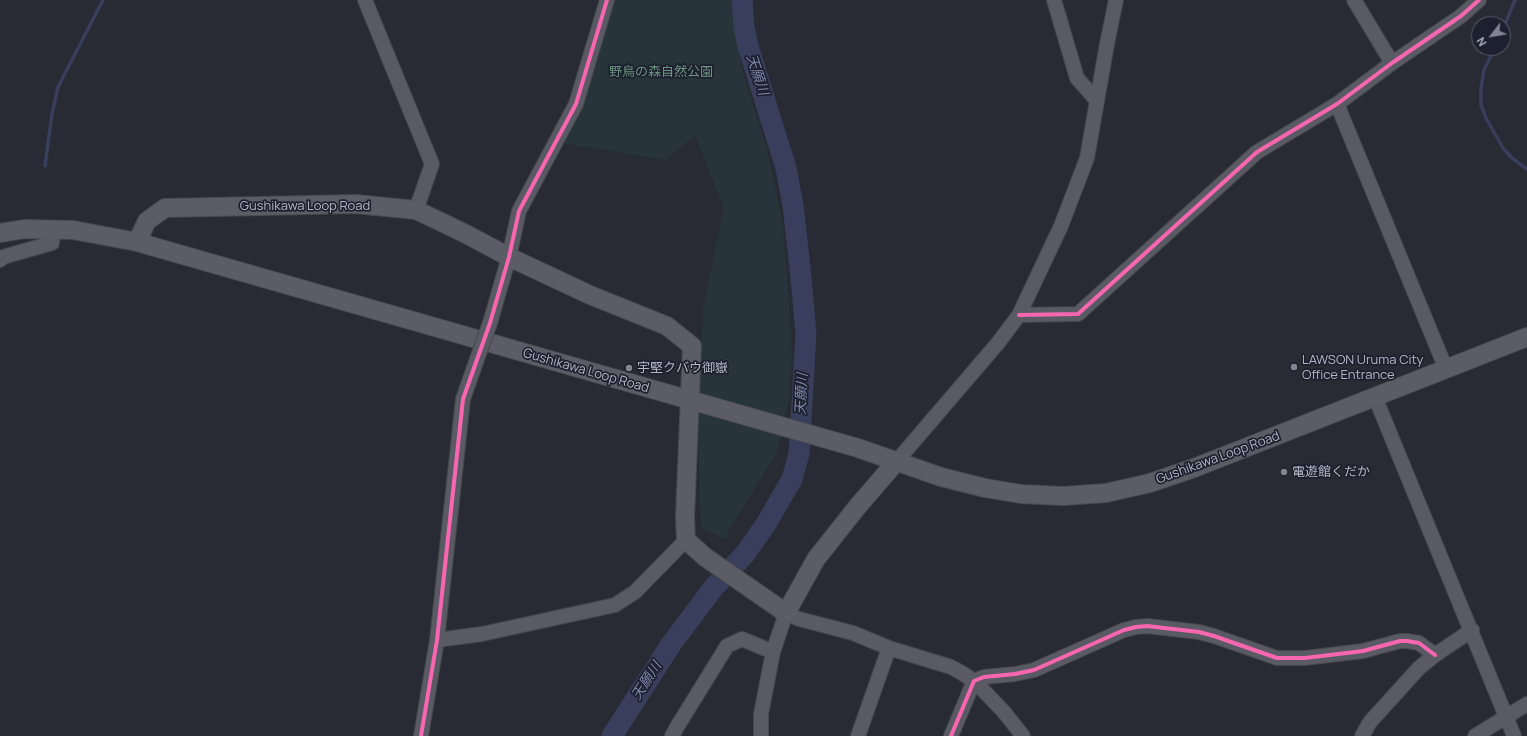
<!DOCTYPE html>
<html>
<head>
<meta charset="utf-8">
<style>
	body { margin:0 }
	#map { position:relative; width:1527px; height:736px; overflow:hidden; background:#292b34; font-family:Manrope,sans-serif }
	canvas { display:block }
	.north { position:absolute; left:1471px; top:16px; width:40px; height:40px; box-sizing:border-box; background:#1d202e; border:1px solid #595c6a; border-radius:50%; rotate:239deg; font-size:11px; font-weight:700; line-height:16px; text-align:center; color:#b3b6c5 }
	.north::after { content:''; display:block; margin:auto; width:14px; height:18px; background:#838592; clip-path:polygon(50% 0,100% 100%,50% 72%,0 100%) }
</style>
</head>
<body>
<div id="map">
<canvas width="1527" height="736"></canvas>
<div class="north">N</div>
</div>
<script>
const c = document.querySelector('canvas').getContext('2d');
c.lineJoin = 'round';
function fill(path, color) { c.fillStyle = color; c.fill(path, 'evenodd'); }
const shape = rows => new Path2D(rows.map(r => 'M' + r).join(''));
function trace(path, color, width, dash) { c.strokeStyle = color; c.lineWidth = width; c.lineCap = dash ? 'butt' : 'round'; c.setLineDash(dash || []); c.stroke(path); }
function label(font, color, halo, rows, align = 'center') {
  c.font = font + ' Manrope,"Noto Sans JP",sans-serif'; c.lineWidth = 3.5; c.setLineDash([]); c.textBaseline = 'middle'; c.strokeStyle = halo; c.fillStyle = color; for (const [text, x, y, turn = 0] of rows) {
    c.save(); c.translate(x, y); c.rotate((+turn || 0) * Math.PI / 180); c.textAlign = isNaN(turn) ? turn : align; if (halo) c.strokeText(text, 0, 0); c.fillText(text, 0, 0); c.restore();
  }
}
const green = shape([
	[607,0,734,0,741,66,768,153,783,225,792,350,789,400,777,452,724,539,701,527,698,439,703,308,724,208,695,135,666,160,556,142]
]);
const stream = shape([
	[1503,29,1515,0],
	[1495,48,1484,70,1481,88,1481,105,1486,118,1503,148,1512,158,1527,169],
	[45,166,52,114,58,87,103,0]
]);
const river = shape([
	[612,736,672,643,714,587,745,554,766,524,792,479,799,454,806,334,801,277,793,205,786,168,748,46,744,27,742,0]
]);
const minor = shape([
	[365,0,432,164,416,210],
	[1354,0,1392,63],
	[1097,101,1107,44,1116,0],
	[1337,104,1446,369],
	[0,260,3,257,52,243,53,229],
	[1019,315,1078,314,1257,152,1337,104,1392,63,1461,16,1479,0],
	[490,323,509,257,519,211,576,104,607,0],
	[1375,397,1514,736],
	[896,462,998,343,1019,315,1061,226,1087,158,1097,101,1077,78,1054,0],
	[437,640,482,634,615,605,635,592,686,540],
	[421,736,437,640,463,399,477,359],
	[672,736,677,727,727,646,742,639,773,652],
	[761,736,761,714,773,652,786,613,799,619,853,633,889,648,951,667,962,673,974,681,983,690,1004,712,1023,736],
	[858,736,889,648],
	[951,736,974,681,984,677,1015,674,1034,670,1124,630,1136,627,1147,626,1199,632,1214,636,1277,658,1305,658,1363,651,1400,641,1407,641,1419,643,1435,655],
	[1362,736,1370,722,1419,668,1435,655,1472,630],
	[1475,736,1527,704]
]);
const major = shape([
	[0,233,25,229,73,230,137,242,858,448,941,477,985,488,1021,494,1063,496,1106,493,1150,483,1194,468,1527,337],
	[137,242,147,221,165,208,356,204,416,210,466,234,509,257,590,295,667,326,692,346,685,517,686,540,705,557,786,613,816,559,858,506,896,462]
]);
const minorBridge = shape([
	[477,359,490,323]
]);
const cycleway = shape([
	[1019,315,1078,314,1257,152,1337,104,1392,63,1461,16,1479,0],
	[421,736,437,640,463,399,490,323,509,257,519,211,576,104,607,0],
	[951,736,974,681,984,677,1015,674,1034,670,1124,630,1136,627,1147,626,1199,632,1214,636,1277,658,1305,658,1363,651,1400,641,1407,641,1419,643,1435,655]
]);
const markers = [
	[1294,367,4,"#838592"],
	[629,368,4,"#838592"],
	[1284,472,4,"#838592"]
];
const parkNames = [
	["野鳥の森自然公園",661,72]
];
const streetNames = [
	["Gushikawa Loop Road",305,206],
	["Gushikawa Loop Road",586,371,16],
	["Gushikawa Loop Road",1218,458,-20]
];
const poiNames = [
	["LAWSON Uruma City",1302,360],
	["Office Entrance",1302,375],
	["宇堅クバウ御嶽",637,368],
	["電遊館くだか",1292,472]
];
const waterNames = [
	["天願川",757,75,72],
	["天願川",802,394,-87],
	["天願川",647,681,-57]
];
fill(green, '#27343a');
trace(stream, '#383e5b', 3.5);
trace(river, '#383e5b', 21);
trace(minor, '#45474d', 16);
trace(major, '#474851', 20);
trace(minor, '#595a63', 14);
trace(major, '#5b5c65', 18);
trace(minorBridge, '#45474d', 16, []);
trace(minorBridge, '#595a63', 14);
trace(cycleway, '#f766af', 4);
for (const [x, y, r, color] of markers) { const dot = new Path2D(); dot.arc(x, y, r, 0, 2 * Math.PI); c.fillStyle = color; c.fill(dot); trace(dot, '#1d202e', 1.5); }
label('13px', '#6c947f', '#1d202e', parkNames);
label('13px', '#b3b6c5', '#1d202e', streetNames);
label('13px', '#b3b6c5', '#1d202e', poiNames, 'left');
label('italic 14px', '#7d86aa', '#1d202e', waterNames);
</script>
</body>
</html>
